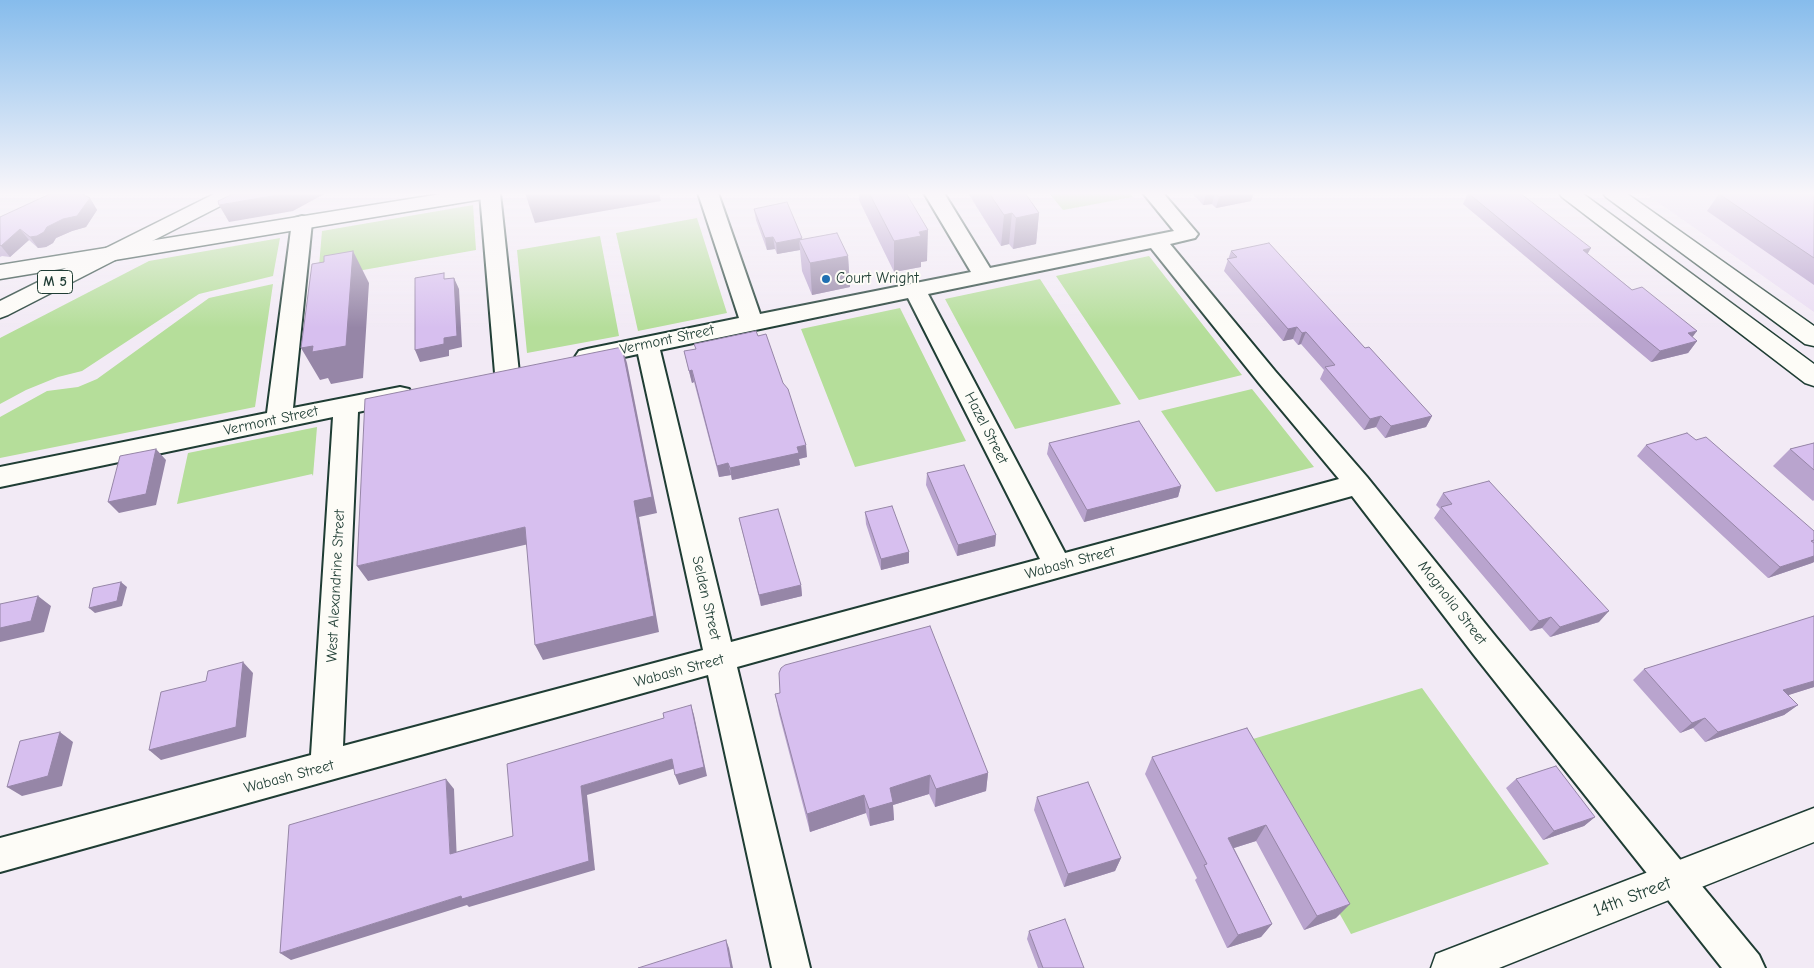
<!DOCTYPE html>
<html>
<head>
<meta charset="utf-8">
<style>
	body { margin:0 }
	canvas { display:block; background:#f2eaf5 }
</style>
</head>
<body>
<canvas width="1814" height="968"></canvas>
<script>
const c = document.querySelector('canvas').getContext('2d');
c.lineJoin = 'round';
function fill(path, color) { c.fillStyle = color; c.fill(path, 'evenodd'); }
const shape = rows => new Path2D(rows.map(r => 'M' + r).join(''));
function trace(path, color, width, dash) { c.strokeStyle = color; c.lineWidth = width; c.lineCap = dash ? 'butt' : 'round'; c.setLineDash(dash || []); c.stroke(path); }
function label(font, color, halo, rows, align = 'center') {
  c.font = font + ' "Comic Neue",sans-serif'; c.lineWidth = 4; c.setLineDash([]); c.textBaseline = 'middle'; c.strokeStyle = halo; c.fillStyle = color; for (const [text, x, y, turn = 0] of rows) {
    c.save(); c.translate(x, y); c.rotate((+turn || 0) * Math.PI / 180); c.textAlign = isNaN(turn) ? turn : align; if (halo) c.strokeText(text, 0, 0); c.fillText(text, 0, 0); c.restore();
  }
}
const built = shape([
	[1645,193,1814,193,1814,312]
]);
const green = shape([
	[1049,193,1129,193,1133,197,1063,210],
	[473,205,476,250,318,278,322,231],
	[697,218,727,313,638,331,616,233],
	[600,236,619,336,527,353,517,250],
	[280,238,273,276,199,294,82,371,58,377,26,390,0,404,0,338,149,261],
	[1149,256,1242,375,1139,400,1056,276],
	[1040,279,1121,404,1015,429,945,299],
	[273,284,255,407,0,458,0,417,47,391,78,387,97,379,209,298],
	[900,308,966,441,855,467,801,329],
	[1252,389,1314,467,1216,492,1161,411],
	[317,427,313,476,312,474,177,504,188,453],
	[1422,688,1549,864,1351,934,1243,742]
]);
const minor = shape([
	[480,193,500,193,519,373,515,379,507,381,499,379,495,373,480,193],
	[698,193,718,193,760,314,971,272,924,193,944,193,990,268,1174,231,1143,193,1163,193,1198,234,1195,238,1170,244,1275,371,1367,477,1496,637,1759,955,1765,968,1722,968,1474,655,1352,496,737,667,810,968,772,968,708,675,0,872,0,838,311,755,333,417,0,487,0,467,267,413,292,222,295,218,302,216,309,218,312,222,293,408,400,387,409,389,412,395,409,401,358,412,343,746,703,650,638,354,587,365,579,363,575,357,579,351,587,349,739,318,698,193],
	[1151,248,1259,383,1339,479,1065,553,928,294,1151,248],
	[908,298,1040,559,731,642,660,350,908,298]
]);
const tertiary = shape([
	[447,193,493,193,490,197,483,199,0,279,0,265,447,193],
	[1814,808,1814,842,1499,968,1431,968,1436,954,1814,808]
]);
const secondary = shape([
	[1559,193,1582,193,1814,364,1814,386,1805,383,1562,197,1559,193],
	[1603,193,1626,193,1814,326,1814,346,1805,344,1606,197,1603,193]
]);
const primary = shape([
	[216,193,241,193,238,197,8,315,0,318,0,301,216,193]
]);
const wall = shape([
	[859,193,906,193,927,261,921,262,921,267,894,272,859,200],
	[968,193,1025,193,1039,213,1036,244,1013,249,1009,244,1001,246],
	[1192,193,1254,193,1251,201,1216,208,1212,204,1203,205],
	[1468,193,1587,254,1697,341,1688,353,1651,362,1463,204],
	[1814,193,1814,285,1707,211,1719,194],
	[90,198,97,210,86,227,72,231,56,238,53,243,46,247,38,248,29,240,10,257,2,256,0,257,0,217],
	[754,209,802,239,848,256,850,287,812,295,802,271,800,250,777,254,775,249,767,250,756,220],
	[1231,251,1365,348,1432,416,1426,427,1385,438,1376,427,1364,430,1320,379,1324,370,1301,344,1298,345,1293,339,1283,341,1224,271],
	[684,351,807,457,799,459,800,465,732,480,731,475,719,477,694,382,692,383],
	[1696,440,1814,531,1814,562,1812,563,1768,578,1637,456,1646,445],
	[1049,443,1181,486,1178,497,1084,522,1047,454],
	[1814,443,1814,500,1813,501,1773,466,1790,449],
	[927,473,996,535,995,546,957,556,926,485],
	[1443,493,1599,622,1550,637,1542,628,1530,631,1434,518,1440,509,1436,505],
	[865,512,909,552,909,563,881,570,866,524],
	[739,518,801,585,802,596,761,606],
	[1814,616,1814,687,1788,695,1798,705,1784,715,1705,742,1693,728,1680,733,1633,680,1644,669],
	[775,694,988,773,986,791,935,807,929,794,893,805,894,820,870,826,866,813,810,832,779,714],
	[1247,728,1336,918,1304,930,1256,841,1234,848,1272,924,1261,937,1227,948,1195,880,1197,878,1145,774,1152,757],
	[1516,779,1595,817,1584,826,1543,840,1506,788],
	[1037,797,1121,858,1115,871,1064,887,1034,810],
	[1029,931,1084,968,1038,968,1027,939]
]);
const shadedWall = shape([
	[286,193,326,193,293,211,229,222,219,205],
	[525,193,659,193,661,201,535,223],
	[1215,193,1212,204,1203,205,1206,194],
	[1240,193,1254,193,1251,201,1216,208,1219,197],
	[90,198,97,210,86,227,72,231,56,238,53,243,46,247,38,248,30,237,47,227,63,219],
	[1012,213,1009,244,1001,246,1004,215],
	[1039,213,1036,244,1013,249,1016,218],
	[20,229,29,240,10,257,1,246],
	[928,230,927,261,921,262,921,267,894,272,894,241,919,232],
	[773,237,775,249,767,250,765,238],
	[802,238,803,248,799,240,800,250,777,254,776,243],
	[1591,248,1584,260,1583,250],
	[353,251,369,283,363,378,331,384,328,378,320,380,301,348],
	[848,256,850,287,812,295,810,263],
	[454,278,459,289,462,347,449,350,449,356,420,362,415,350,444,338],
	[1297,327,1293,339,1283,341,1288,329],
	[1697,331,1688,343,1688,333],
	[1306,332,1301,344,1298,345,1302,333],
	[1697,341,1688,353,1651,362,1660,351],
	[622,347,627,363,657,513,639,517,659,632,543,660,535,645,634,501],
	[692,370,694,382,692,383,689,371],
	[1381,416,1376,427,1364,430,1370,419],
	[1432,416,1426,427,1385,438,1391,426],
	[806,445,807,457,799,459,800,465,732,480,730,468,797,447],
	[156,449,166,460,156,505,119,513,108,502],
	[728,463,731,475,719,477,717,466],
	[1181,486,1178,497,1084,522,1087,510],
	[525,527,533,543,368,581,357,566],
	[996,535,995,546,957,556,958,545],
	[909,552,909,563,881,570,881,559],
	[1814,556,1814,562,1812,563,1768,578,1780,567],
	[121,582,127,587,122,606,95,613,89,608],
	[801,585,802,596,761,606,759,595],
	[38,596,51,606,44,632,0,642,0,628],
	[1609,611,1599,622,1550,637,1560,627],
	[1551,617,1542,628,1530,631,1539,621],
	[243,662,253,673,246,737,161,760,149,750],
	[1814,681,1814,687,1770,701,1783,690],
	[691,705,694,715,707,776,679,785,675,775],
	[1798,705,1784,715,1705,742,1718,732],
	[1705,718,1693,728,1680,733,1692,723],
	[60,732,73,742,62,786,22,796,7,787],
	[672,759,676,768,587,795,595,870,469,907,467,905,291,960,280,953,461,896,581,786],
	[988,773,986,791,935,807,936,789],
	[930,775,929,794,893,805,894,820,870,826,869,809,890,788],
	[446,779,454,789,457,863,450,854],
	[864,795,866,813,810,832,807,814],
	[1595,817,1584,826,1543,840,1554,831],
	[1266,825,1256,841,1218,853,1228,838],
	[1121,858,1115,871,1064,887,1068,874],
	[1350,904,1336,918,1304,930,1317,916],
	[1272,924,1261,937,1227,948,1238,935],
	[726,940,729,948,733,968,731,968]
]);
const building = shape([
	[52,193,80,193,90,198,77,216,63,219,47,227,44,232,37,236,30,237,20,229,1,246,0,245,0,217,52,193],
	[235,193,286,193,284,194,219,205,218,201,235,193],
	[869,193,906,193,928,230,919,232,921,236,894,241,869,193],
	[989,193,1025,193,1039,213,1016,218,1012,213,1004,215,989,193],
	[1215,193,1240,193,1219,197,1215,193],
	[1468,193,1520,193,1591,248,1583,250,1632,290,1642,287,1697,331,1688,333,1697,341,1660,351,1468,193],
	[1727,193,1814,193,1814,258,1719,194,1727,193],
	[787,202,802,238,776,243,773,237,765,238,754,209,787,202],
	[837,233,848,256,810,263,799,240,837,233],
	[1269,243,1365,348,1369,347,1432,416,1391,426,1381,416,1370,419,1325,367,1335,365,1306,332,1302,333,1297,327,1288,329,1227,259,1237,257,1231,251,1269,243],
	[353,251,346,346,312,352,313,346,301,348,312,264,324,262,324,256,353,251],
	[444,273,444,279,454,278,457,336,444,338,444,344,415,350,415,278,444,273],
	[756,331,758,336,766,334,783,383,788,389,806,445,797,447,799,453,730,468,728,463,717,466,692,370,689,371,684,351,696,349,694,344,756,331],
	[622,347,652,497,634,501,654,616,535,645,525,527,357,566,365,399,622,347],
	[1139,421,1181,486,1087,510,1049,443,1139,421],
	[1687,433,1696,440,1706,437,1814,531,1814,540,1811,541,1814,543,1814,556,1780,567,1646,445,1687,433],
	[1814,443,1814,470,1790,449,1814,443],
	[156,449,146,494,108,502,120,456,156,449],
	[964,465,996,535,958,545,927,473,964,465],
	[1489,481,1609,611,1560,627,1551,617,1539,621,1441,507,1452,504,1443,493,1489,481],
	[892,506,909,552,881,559,865,512,892,506],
	[778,509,801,585,759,595,739,518,778,509],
	[121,582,117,601,89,608,93,588,121,582],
	[38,596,31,621,0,628,0,604,38,596],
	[1814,616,1814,681,1783,690,1798,705,1718,732,1705,718,1692,723,1644,669,1814,616],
	[930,626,988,773,936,789,930,775,890,788,893,802,869,809,864,795,807,814,775,694,780,693,779,673,781,668,785,665,930,626],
	[243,662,236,727,149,750,161,692,206,681,208,671,243,662],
	[691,705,704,767,675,775,672,759,581,786,589,861,462,899,461,896,280,953,289,825,446,779,450,854,513,836,507,764,664,718,663,713,691,705],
	[1247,728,1350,904,1317,916,1266,825,1228,838,1272,924,1238,935,1204,865,1207,864,1152,757,1247,728],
	[60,732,48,776,7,787,20,741,60,732],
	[1556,766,1595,817,1554,831,1516,779,1556,766],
	[1088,782,1121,858,1068,874,1037,797,1088,782],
	[1065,919,1084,968,1043,968,1029,931,1065,919],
	[726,940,731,968,638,968,726,940]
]);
const markers = [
	[826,279,5,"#1f6fb2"]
];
const shields = [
	[55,282,35]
];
const shieldNames = [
	["M 5",55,282]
];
const poiNames = [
	["Court Wright",836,279]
];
const streetNames = [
	["Vermont Street",667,340,-12],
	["Vermont Street",271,421,-12],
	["Hazel Street",986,428,63],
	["Wabash Street",1070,563,-15],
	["West Alexandrine Street",336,586,-87],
	["Selden Street",706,598,77],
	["Magnolia Street",1452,603,52],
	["Wabash Street",679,671,-15],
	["Wabash Street",289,777,-15]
];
const nearStreetnames = [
	["14th Street",1632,897,-21]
];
fill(built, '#eaddf3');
fill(green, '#b5de9a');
trace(minor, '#1f3d34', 4);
trace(tertiary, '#1f3d34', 3);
trace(secondary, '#1f3d34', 3);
trace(primary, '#1f3d34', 3);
fill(minor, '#fdfcf7');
fill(tertiary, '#fdfcf7');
fill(secondary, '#fdfcf7');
fill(primary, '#fdfcf7');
fill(wall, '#b9a4ce');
fill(shadedWall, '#9686a7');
fill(building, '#d7bfef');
trace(building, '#9686a7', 1);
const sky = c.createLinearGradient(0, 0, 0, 328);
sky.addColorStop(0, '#86bcec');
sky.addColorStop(0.59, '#f9f6fa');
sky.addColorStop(1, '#f9f6fa00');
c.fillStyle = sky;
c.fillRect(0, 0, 1814, 328);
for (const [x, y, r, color] of markers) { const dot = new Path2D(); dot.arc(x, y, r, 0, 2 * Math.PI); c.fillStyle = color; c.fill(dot); trace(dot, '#fdfcf7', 2); }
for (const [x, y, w] of shields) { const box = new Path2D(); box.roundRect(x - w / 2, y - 11.5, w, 23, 4); c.fillStyle = '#fdfcf7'; c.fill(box); trace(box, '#1f3d34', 1); }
label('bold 14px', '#1f3d34', null, shieldNames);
label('15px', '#1f3d34', '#fdfcf7', poiNames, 'left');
label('15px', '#1f3d34', '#fdfcf7', streetNames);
label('18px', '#1f3d34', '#fdfcf7', nearStreetnames);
</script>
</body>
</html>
